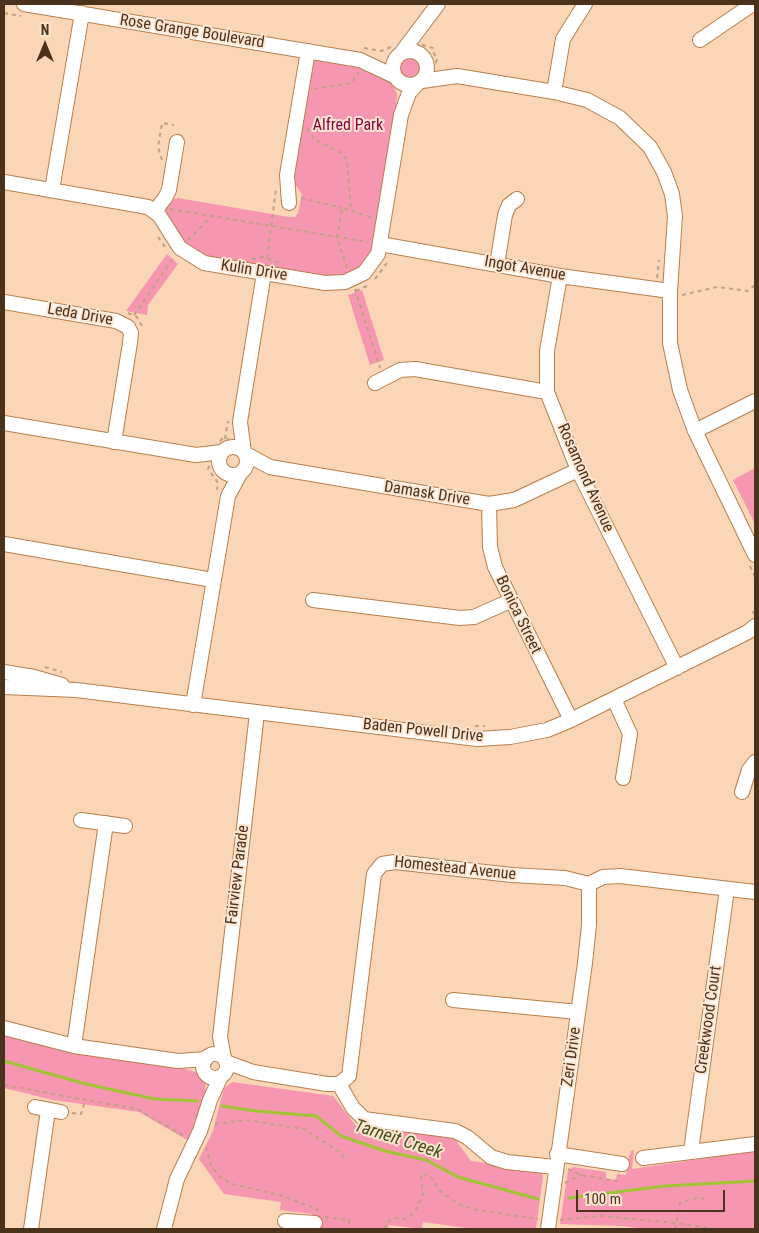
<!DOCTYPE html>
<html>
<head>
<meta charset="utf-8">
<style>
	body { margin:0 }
	#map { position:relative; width:759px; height:1233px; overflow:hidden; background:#fad5b6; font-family:"Roboto Condensed",sans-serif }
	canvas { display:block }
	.frame { position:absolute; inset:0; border:5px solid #4a321c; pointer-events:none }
	.north { position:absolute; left:20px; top:20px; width:50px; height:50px; -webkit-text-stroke:4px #fee5d0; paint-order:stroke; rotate:0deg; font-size:14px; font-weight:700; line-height:20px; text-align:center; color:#4a321c }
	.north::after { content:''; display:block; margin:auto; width:18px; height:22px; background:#4a321c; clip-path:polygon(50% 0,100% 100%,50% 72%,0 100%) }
	.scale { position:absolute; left:576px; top:1190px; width:149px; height:22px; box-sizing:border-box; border:2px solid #4a321c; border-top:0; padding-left:6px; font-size:15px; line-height:18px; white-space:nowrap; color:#4a321c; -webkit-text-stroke:4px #fee5d0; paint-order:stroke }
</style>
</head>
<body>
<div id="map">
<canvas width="759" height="1233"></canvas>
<div class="frame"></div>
<div class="north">N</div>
<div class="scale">100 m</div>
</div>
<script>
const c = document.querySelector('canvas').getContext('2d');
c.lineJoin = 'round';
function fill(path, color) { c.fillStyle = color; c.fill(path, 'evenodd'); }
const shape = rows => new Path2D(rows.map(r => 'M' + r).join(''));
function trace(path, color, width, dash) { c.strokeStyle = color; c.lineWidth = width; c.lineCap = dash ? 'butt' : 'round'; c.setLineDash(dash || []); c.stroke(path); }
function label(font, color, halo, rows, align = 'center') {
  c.font = font + ' "Roboto Condensed",sans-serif'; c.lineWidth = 4; c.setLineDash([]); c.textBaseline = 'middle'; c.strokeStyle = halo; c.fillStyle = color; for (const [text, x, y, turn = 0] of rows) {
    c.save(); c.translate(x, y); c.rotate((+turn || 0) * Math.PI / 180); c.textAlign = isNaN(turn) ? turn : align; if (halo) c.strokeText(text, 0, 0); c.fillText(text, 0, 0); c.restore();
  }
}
const green = shape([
	'400 68a10 10 0 1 1 20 0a10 10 0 1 1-20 0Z',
	[317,59,369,66,391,80,397,94,395,128,376,247,359,272,328,279,325,275,300,271,294,273,239,264,236,261,204,258,184,246,165,213,168,201,178,198,289,217,295,217,298,213,302,194,292,180,313,62],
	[167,254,178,264,148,305,147,315,126,311],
	[362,290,384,360,370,365,348,295],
	[755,468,755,524,733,480],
	[4,1033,180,1067,198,1073,205,1081,206,1096,189,1141,139,1112,53,1100,4,1088],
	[232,1082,333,1096,357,1127,454,1138,471,1161,539,1171,543,1176,536,1229,474,1229,423,1222,422,1229,389,1225,388,1229,310,1229,312,1214,280,1210,281,1202,224,1194,199,1159,213,1131,224,1088],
	[634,1150,632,1169,755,1151,755,1229,647,1229,621,1226,560,1224,568,1171,573,1167,606,1172,606,1179,616,1180,617,1174,626,1175,629,1157,631,1151]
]);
const stream = shape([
	[4,1061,86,1084,155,1099,197,1101],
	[222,1106,256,1111,316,1116,341,1136,385,1151,426,1160,458,1177,538,1199],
	[569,1198,665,1186,755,1181]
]);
const path = shape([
	[4,13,21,16],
	[422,45,433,48,433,52,437,58,435,67],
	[364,48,381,51,391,47],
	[314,89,351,83,359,72],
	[307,128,314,139,341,153,347,160,351,211],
	[162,160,158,147,162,123,174,125],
	[301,198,342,208],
	[170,209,368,242],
	[158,237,165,247],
	[188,240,211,217],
	[267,258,276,189],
	[252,259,262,257,281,263],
	[347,268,337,237,342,208,371,217],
	[657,278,659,260],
	[375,279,387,263],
	[355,289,380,368],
	[356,291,367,286],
	[682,295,717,287,748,291,755,285],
	[128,313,137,317,142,326],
	[134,315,174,257],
	[225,439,228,421],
	[220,441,223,438,231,440],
	[209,466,208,469,218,483,217,490],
	[750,566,755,577],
	[755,615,753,612,755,609],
	[45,667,62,672],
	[475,726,485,726],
	[4,1085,137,1109,184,1136],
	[72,1113,81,1114,85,1101],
	[215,1124,246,1120,304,1129,340,1152,346,1162],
	[206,1147,211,1166,220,1177,232,1184,280,1195,317,1209,317,1212],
	[568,1169,581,1175,617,1181,620,1176],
	[565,1183,581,1175],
	[325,1217,349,1220,349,1229],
	[560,1220,600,1216,675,1223,716,1229],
	[384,1229,389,1221,395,1218,407,1219,416,1210,423,1194,421,1175,424,1174,430,1176,440,1191,458,1204,477,1210,538,1219],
	[675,1229,680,1203,696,1198,709,1199]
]);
const minor = shape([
	[24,4,360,60,394,76],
	[700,40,753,4],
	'393 68a17 17 0 1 1 34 0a17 17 0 1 1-34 0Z',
	[402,52,438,4],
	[422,81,457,76,554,92,587,100,620,118,650,147,664,172,672,194,675,216,670,291,670,343,680,390,695,431,755,555],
	[554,92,563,39,585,4],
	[4,182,148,207,159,215,180,248,204,263,325,283,345,282,364,273,378,254,401,115,409,93,418,83],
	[52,190,82,13],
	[289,203,287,175,308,51],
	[155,211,165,198,169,190,177,142],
	[380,244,560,276,670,291],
	[497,265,505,215,509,205,517,199],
	[560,276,547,351,547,392,578,470,677,668],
	[4,302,116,321,128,327,131,333,130,343,114,442],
	[375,383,400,370,415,369,547,392],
	[4,423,196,455,221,452],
	[695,431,755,401],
	'219 461a14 14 0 1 1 28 0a14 14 0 1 1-28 0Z',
	[244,452,240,422,264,273],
	[246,454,270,467,489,504,514,500,578,470],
	[489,504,490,547,495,567,571,720],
	[4,544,213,580],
	[313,600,460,618,474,617,510,601],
	[4,672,34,677,62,685],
	[4,687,76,690,477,739,510,737,547,730,571,720,748,632,755,626],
	[614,699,630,734,623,778],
	[193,705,228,496,240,474],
	[742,792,749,770,755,762],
	[81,820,125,826],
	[453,1000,578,1012],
	[4,1028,74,1046,178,1061,206,1059],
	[74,1046,106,823],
	'203 1066a12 12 0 1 1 24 0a12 12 0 1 1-24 0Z',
	[224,1058,220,1037,257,713],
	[226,1062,253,1072,327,1084,339,1084,353,1108,364,1119,455,1131,467,1137,491,1157,507,1162,555,1167],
	[339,1084,349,1076,374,874,382,864,395,862,512,875,565,878,589,884,603,877,620,876,755,892],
	[35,1107,61,1112],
	[691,1151,727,889],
	[557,1154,622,1164],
	[643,1158,755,1144],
	[285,1221,315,1223],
	[31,1229,48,1110],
	[164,1229,177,1179,200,1131,210,1100,221,1076],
	[548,1229,585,963,589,925,589,884]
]);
const streetNames = [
	["Rose Grange Boulevard",192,32,9],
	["Ingot Avenue",525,269,10],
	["Kulin Drive",254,271,9],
	["Leda Drive",80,315,10],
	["Rosamond Avenue",585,478,66],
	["Damask Drive",427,494,9],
	["Bonica Street",518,615,64],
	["Baden Powell Drive",423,731,6],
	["Homestead Avenue",455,869,6],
	["Fairview Parade",238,875,-83],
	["Creekwood Court",709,1020,-82],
	["Zeri Drive",572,1057,-82]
];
const parkNames = [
	["Alfred Park",348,126]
];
const waterNames = [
	["Tarneit Creek",398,1140,18]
];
fill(green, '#f696b0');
trace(stream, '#a0c434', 3);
trace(minor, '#b77f4b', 16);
trace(path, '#c09f83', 2, [4, 4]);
trace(minor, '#fff', 14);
label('16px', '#4a321c', '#fee5d0', streetNames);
label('16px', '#850340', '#fee5d0', parkNames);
label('italic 18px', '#44521d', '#fee5d0', waterNames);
</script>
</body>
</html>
